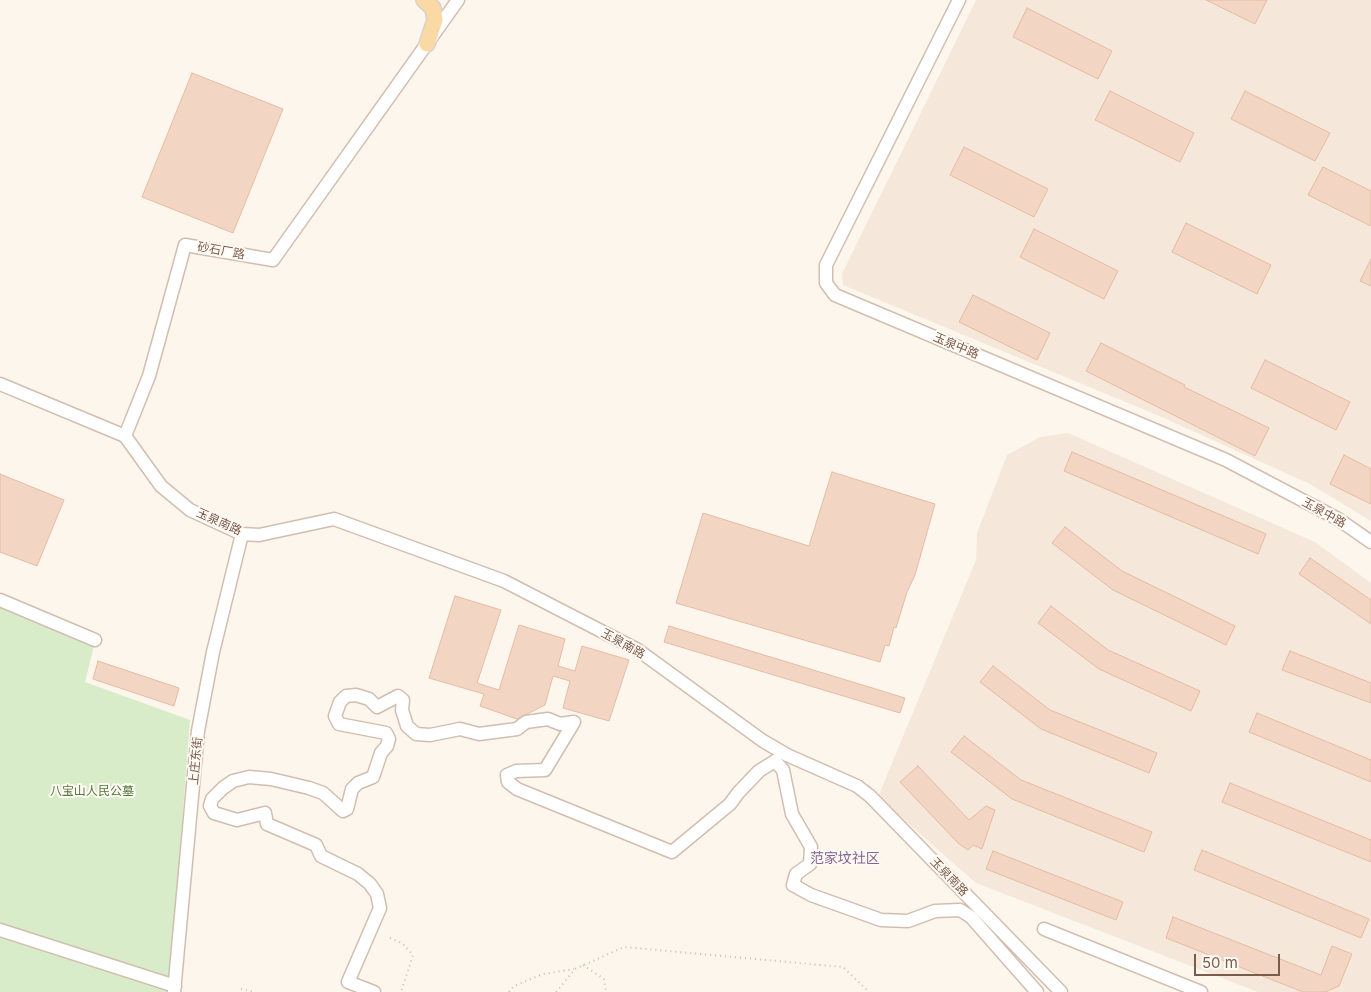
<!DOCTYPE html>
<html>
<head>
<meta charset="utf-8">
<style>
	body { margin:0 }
	#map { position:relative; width:1371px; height:992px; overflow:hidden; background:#fdf6ec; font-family:Inter,sans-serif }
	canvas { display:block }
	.scale { position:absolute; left:1194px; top:954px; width:86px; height:22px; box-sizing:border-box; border:2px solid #7a5c4d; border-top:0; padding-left:6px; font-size:15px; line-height:18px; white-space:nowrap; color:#7a5c4d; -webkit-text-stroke:4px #fffaf3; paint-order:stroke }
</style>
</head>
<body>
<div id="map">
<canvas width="1371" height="992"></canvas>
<div class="scale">50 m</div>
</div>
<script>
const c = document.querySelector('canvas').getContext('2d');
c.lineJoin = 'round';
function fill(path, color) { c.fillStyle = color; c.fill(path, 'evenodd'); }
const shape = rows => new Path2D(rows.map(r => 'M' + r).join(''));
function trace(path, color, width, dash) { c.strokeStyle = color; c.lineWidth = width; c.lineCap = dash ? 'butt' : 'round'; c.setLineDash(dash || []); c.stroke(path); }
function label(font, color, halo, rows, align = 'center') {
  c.font = font + ' Inter,"Noto Sans SC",sans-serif'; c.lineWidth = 4; c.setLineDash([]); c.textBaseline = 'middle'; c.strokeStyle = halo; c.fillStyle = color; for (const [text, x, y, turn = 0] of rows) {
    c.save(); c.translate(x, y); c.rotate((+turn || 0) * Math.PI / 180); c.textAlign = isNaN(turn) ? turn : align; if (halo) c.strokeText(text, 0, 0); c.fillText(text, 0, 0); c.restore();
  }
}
const residential = shape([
	[976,0,1371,0,1371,521,1310,484,1157,415,843,285,842,274],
	[1068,433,1315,542,1371,583,1371,992,1258,992,976,883,878,797,976,560,977,533,1007,455,1040,437]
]);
const green = shape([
	[0,607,94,646,85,682,190,720,169,992,0,992]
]);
const building = shape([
	[1206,0,1267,0,1255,24,1206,0],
	[1027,8,1112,51,1098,79,1013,37,1027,8],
	[192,73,283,109,233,233,142,197,192,73],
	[1110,91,1194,133,1180,162,1095,120,1110,91],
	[1245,91,1330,133,1315,161,1231,119,1245,91],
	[964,147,1048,189,1034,217,950,175,964,147],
	[1323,167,1371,191,1371,226,1308,195,1323,167],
	[1186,223,1271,265,1257,294,1172,252,1186,223],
	[1034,229,1118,271,1104,299,1020,257,1034,229],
	[1371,259,1371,286,1360,281,1371,259],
	[973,295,1050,333,1037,360,959,322,973,295],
	[1101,343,1185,385,1184,387,1269,428,1255,456,1086,371,1101,343],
	[1265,360,1350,402,1336,430,1251,388,1265,360],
	[1072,452,1266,534,1258,554,1064,471,1072,452],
	[1344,455,1371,469,1371,504,1330,484,1344,455],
	[832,472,935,504,915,575,907,592,896,628,894,627,889,646,885,645,880,662,676,603,703,513,809,546,832,472],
	[0,474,64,500,37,566,0,552,0,474],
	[1065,527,1122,571,1235,626,1226,645,1113,590,1052,543,1065,527],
	[1310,558,1371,600,1371,624,1299,574,1310,558],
	[455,596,501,610,477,683,499,690,519,625,565,639,558,666,575,671,582,646,629,660,609,721,563,708,570,681,553,676,545,705,517,719,480,706,484,694,429,678,455,596],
	[1051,606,1108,650,1200,691,1191,711,1099,669,1038,623,1051,606],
	[669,626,905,698,900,713,664,642,669,626],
	[1290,651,1371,683,1371,703,1282,670,1290,651],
	[98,661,179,688,174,706,93,679,98,661],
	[993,666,1050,710,1157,753,1149,773,1041,729,980,682,993,666],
	[1257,713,1371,760,1371,782,1249,732,1257,713],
	[964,736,1021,780,1152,832,1144,852,1012,799,951,752,964,736],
	[918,766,969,820,986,806,995,810,982,849,973,845,968,850,958,843,900,782,918,766],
	[1230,783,1371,840,1371,862,1222,802,1230,783],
	[1202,850,1369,919,1361,938,1194,870,1202,850],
	[993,851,1123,902,1116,920,986,869,993,851],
	[1173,917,1321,975,1332,946,1352,954,1339,986,1325,992,1303,992,1166,938,1173,917]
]);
const path = shape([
	[390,938,402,943,413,955,401,992],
	[583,965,604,979,606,992],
	[241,989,254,992],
	[509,992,514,986,543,974,574,969],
	[556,992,575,969,624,947,843,967,869,992]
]);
const minor = shape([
	[959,0,826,265,826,283,835,295,1226,460,1338,519,1371,542],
	[0,384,125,436,149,376,185,245,273,260,458,0],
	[125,436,161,486,190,510,242,534,259,535,334,519,504,581,638,650,763,741,787,755,857,786,870,796,1061,992],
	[0,600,95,640],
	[1044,929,1201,992],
	[0,930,175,986],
	[174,992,198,731,213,652,242,534],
	[374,992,348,982,380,908,377,894,370,884,358,874,321,856,316,845,267,824,265,813,237,820,214,813,210,806,212,799,223,788,233,781,249,777,271,779,309,788,323,793,343,811,347,809,352,789,358,783,373,777,381,753,387,746,389,739,386,733,339,724,335,716,340,702,346,696,356,695,369,699,377,707,398,696,403,700,402,710,407,726,416,734,430,735,460,729,479,734,517,729,526,722,548,719,560,724,574,722,545,770,516,771,507,775,508,782,517,789,672,852,730,804,738,793,759,771,775,761,783,770,792,814,811,847,810,864,796,874,793,885,811,895,881,920,908,921,935,911,960,910,971,917,1037,992]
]);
const major = shape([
	[424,0,433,8,435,20,427,44]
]);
const streetNames = [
	["砂石厂路",221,251,10],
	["玉泉中路",956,346,23],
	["玉泉中路",1324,513,29],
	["玉泉南路",219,522,24],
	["玉泉南路",623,644,29],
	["上庄东街",196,761,-85],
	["玉泉南路",949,877,46]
];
const parkNames = [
	["八宝山人民公墓",92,791]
];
const neighbourhoodNames = [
	["范家坟社区",845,859]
];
fill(residential, '#f5e8da');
fill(green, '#d8ecc9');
fill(building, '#f3d5c3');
trace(building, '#e6bba3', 1);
trace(minor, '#d1beb0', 15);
trace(major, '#dad1cd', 18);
trace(path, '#d9b8a5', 2, [1, 4]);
trace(minor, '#fff', 12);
trace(major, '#fbd9a5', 15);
label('12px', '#7a5c4d', '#fffaf3', streetNames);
label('12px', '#537a41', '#fffaf3', parkNames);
label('14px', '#846695', '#fffaf3', neighbourhoodNames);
</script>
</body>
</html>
